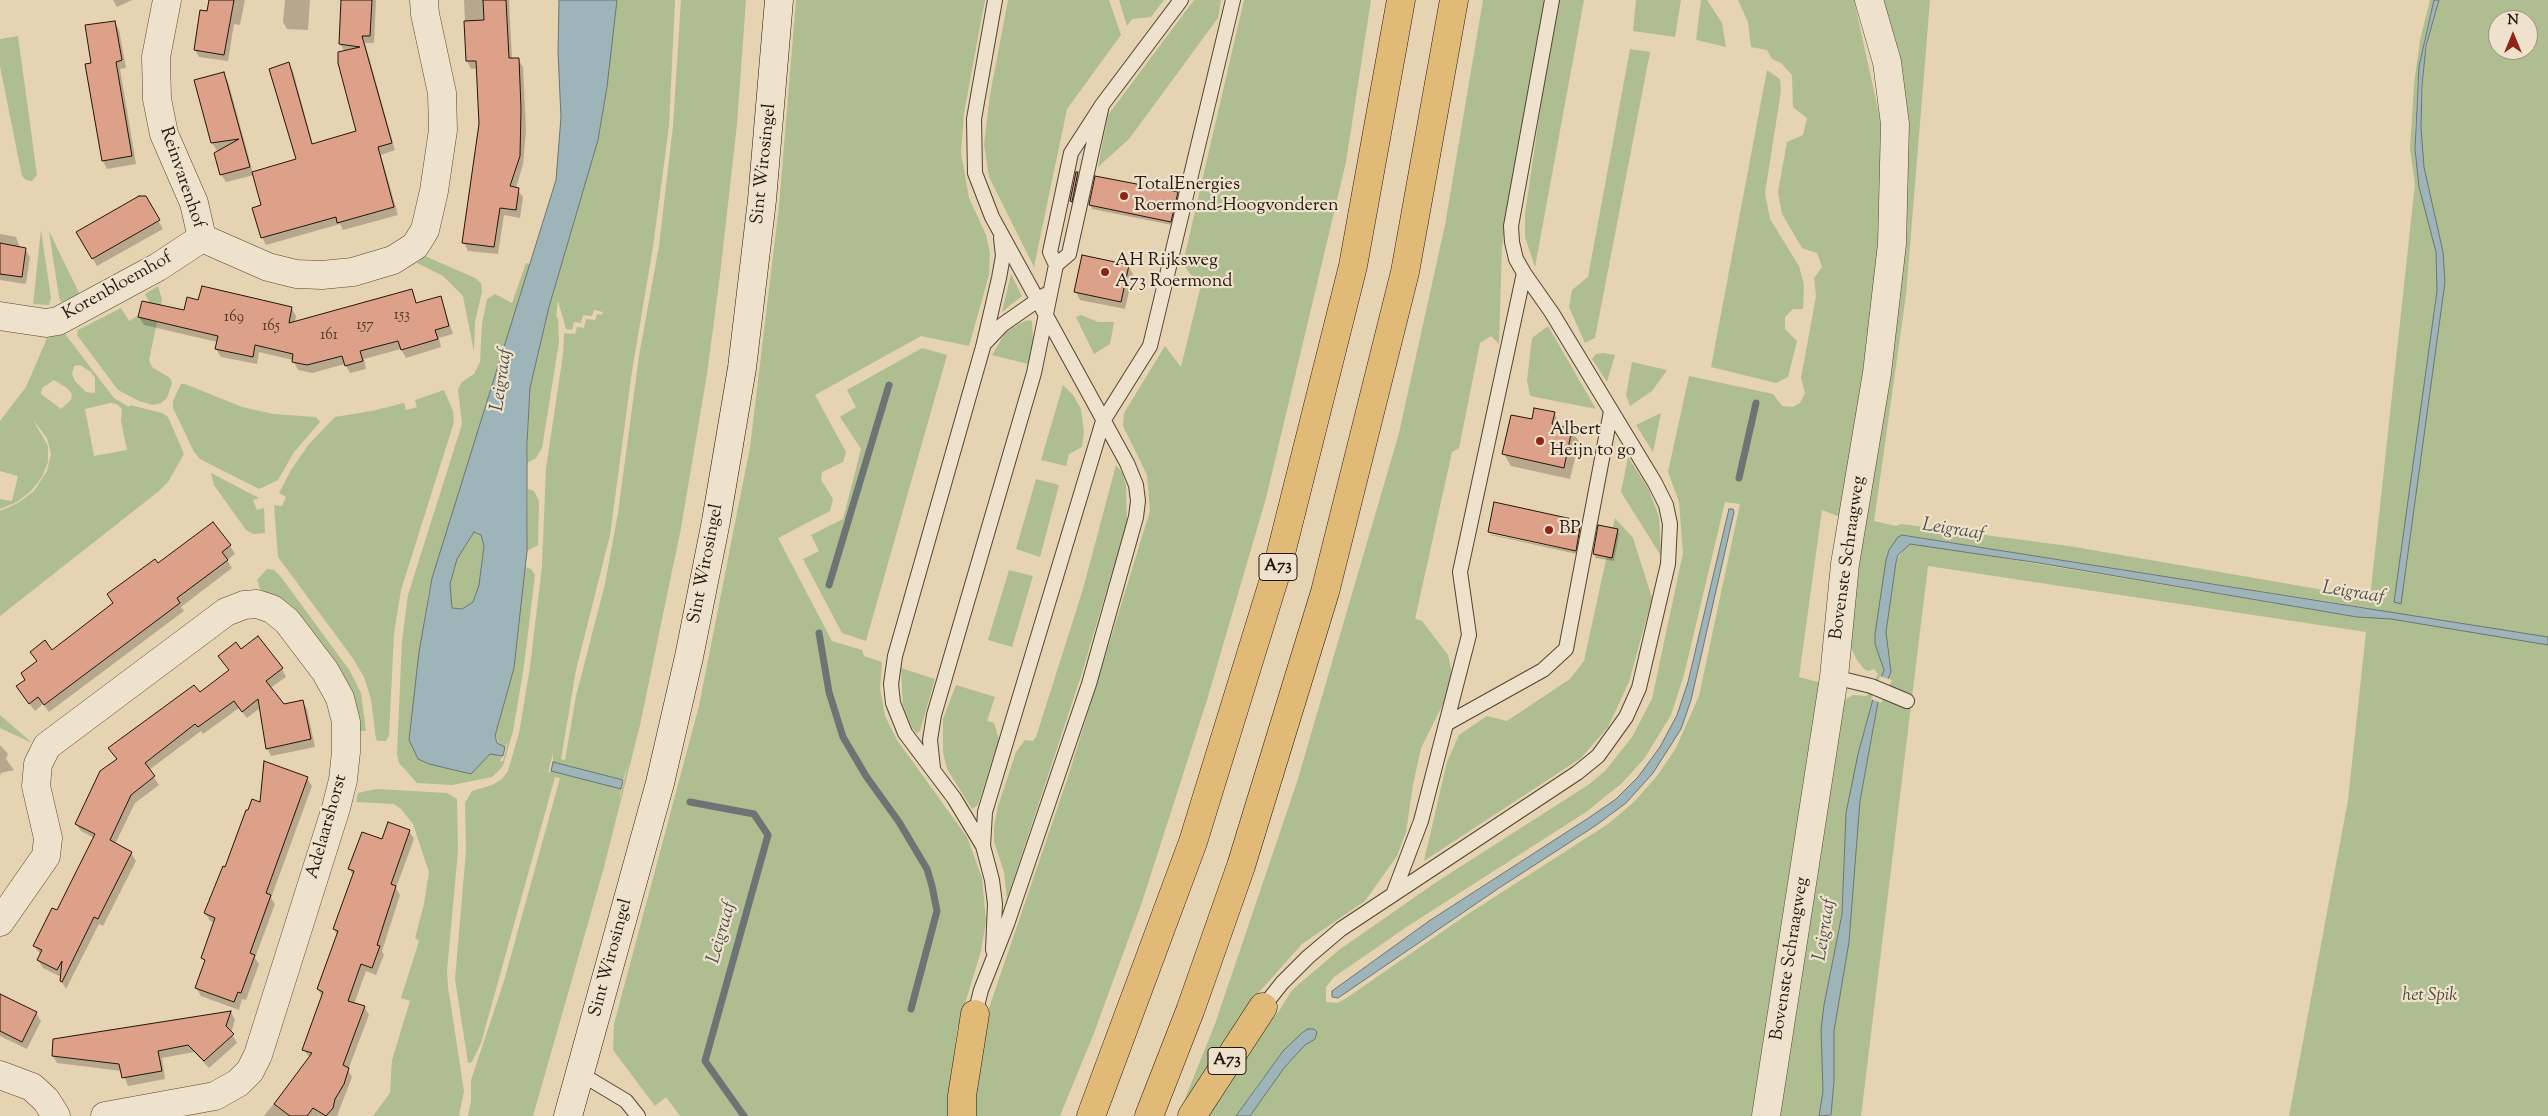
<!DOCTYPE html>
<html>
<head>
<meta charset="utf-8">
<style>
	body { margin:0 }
	#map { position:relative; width:2548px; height:1116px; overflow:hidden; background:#e5d3b1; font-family:"Sorts Mill Goudy",serif }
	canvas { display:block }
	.north { position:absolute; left:2488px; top:10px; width:50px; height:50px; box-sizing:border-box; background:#eee2cc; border:1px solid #9d907f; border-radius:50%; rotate:0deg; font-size:14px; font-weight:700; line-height:20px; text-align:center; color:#24150c }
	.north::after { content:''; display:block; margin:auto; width:18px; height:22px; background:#8f2418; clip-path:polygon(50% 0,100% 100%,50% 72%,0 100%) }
</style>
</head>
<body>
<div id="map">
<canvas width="2548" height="1116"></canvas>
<div class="north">N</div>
</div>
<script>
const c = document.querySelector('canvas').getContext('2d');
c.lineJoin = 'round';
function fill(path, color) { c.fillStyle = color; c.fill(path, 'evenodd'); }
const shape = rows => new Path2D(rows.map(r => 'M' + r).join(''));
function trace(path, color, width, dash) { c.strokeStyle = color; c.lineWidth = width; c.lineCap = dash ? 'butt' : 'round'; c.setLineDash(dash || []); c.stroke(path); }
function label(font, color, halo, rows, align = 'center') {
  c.font = font + ' "Sorts Mill Goudy",serif'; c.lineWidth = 4.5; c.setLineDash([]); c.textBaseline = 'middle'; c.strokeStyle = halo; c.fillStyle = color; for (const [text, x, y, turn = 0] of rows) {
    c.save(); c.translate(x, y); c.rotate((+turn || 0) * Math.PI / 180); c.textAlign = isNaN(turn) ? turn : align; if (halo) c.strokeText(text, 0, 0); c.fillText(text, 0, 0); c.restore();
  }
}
const green = shape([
	[617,0,675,0,669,126,653,247,632,371,610,535,576,670,561,759,565,760,576,696,605,584,618,513,639,356,659,246,673,126,681,0,746,0,737,124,720,275,707,374,681,528,640,725,604,867,533,1116,468,1116,471,1101,471,1080,504,981,560,778,555,777,481,1043,472,1062,468,1063,455,979,466,851,465,803,472,791,492,785,501,780,508,771,519,733,530,667,542,566,546,468,563,355,564,333,575,334,577,327,584,328,586,319,595,320,597,314,602,315,603,312,594,310,592,316,583,315,581,323,574,322,572,330,566,329,558,301,556,316,558,319,559,342,542,448,536,458,527,463,530,388,549,307,598,140,607,87],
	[553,753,553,762,623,780,629,761,619,801,621,789,551,771,548,773],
	[796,0,985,0,964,113,961,153,969,198,986,235,990,253,989,275,969,346,921,336,815,395,846,452,843,462,822,472,821,480,833,499,830,511,778,538,832,641,862,650,864,656,882,662,880,688,885,716,897,740,967,837,982,878,986,921,981,951,957,1030,951,1080,950,1116,680,1116,666,1097,655,1106,613,1050,614,1024,699,706,750,447,779,206],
	[1008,0,1109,0,1121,35,1067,109,1034,267,989,177,984,144,990,95],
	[1119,0,1164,0,1151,17,1132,19,1127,26],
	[1194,0,1221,0,1218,18,1129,139,1098,167,1108,115],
	[1244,0,1371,0,1346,162,1266,498,1207,700,1142,902,1094,1033,1060,1116,972,1116,979,1047,989,1008,1069,774,1150,511,1147,475,1123,426,1124,413,1165,346,1181,367,1200,289,1183,263],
	[1483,0,1544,0,1535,62,1502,246,1499,344,1491,336,1480,343,1459,448,1452,452,1415,619,1422,621,1448,655,1452,673,1447,696,1421,748,1413,785,1406,832,1397,856,1365,901,1302,944,1253,999,1201,1085,1178,1116,1215,1024,1297,782,1399,433,1445,225],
	[1560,0,1584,0,1535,267,1525,237,1525,214,1543,91],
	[1636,0,1681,0,1675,37,1633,31],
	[1701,0,1707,0,1722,23,1726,47,1696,40],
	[1738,0,1854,0,1884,137,1884,228,1843,518,1822,510,1799,677,1822,683,1759,1116,1250,1116,1284,1068,1305,1045,1315,1039,1317,1032,1264,1076,1236,1116,1205,1116,1249,1047,1279,1011,1292,990,1339,950,1435,883,1588,785,1605,771,1632,737,1652,699,1683,553,1679,502,1668,472,1689,376,1773,394,1782,406,1793,407,1800,403,1805,393,1801,378,1816,296,1814,278,1822,267,1817,253,1802,248,1782,214,1778,192,1787,142,1803,135,1807,118,1793,107,1792,75,1781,63,1772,59,1767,50,1751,47,1748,22],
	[1725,502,1740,504,1699,696,1676,748,1657,776,1635,801,1608,824,1465,916,1345,999,1337,1003,1326,1002,1326,987,1334,977,1408,926,1586,812,1622,783,1644,759,1671,715,1684,675],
	[1879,0,1930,0,1906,295,1874,521,1896,526,1901,524,2069,546,2370,598,2415,184,2410,149,2414,84,2420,40,2430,0,2434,0,2424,42,2418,79,2415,133,2416,167,2425,56,2436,0,2548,0,2548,1116,2289,1116,2348,800,2366,632,1928,566,1861,1116,1831,1116,1834,1081,1834,1032,1849,942,1860,801,1878,702,1891,672,1886,632,1896,562,1904,548,1910,544,1917,544,2357,617,2369,608,1902,535,1875,634,1875,644,1883,665,1883,676,1873,699,1846,813,1842,914,1824,1005,1823,1091,1819,1116,1778,1116,1838,708,1846,699,1853,695,1867,696,1878,674,1874,669,1869,671,1864,669,1857,660,1850,646,1848,629,1897,297],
	[2498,20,2528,20,2528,50,2498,50],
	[18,36,37,175,32,181,26,180,22,176,0,66,0,39],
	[1630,49,1650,52,1595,338,1585,343,1569,307,1572,290,1588,277],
	[1767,70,1780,79,1781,91,1765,193,1770,219,1799,266,1804,285,1803,309,1793,309,1785,317,1785,329,1797,341,1788,377,1776,383,1711,367],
	[41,230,51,298,49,305,33,304],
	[49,231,80,295,61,302,59,297],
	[425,256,475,278,481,283,482,291,475,322,474,352,463,296,443,276,417,263],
	[526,263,530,264,428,595,409,740,499,755,503,756,500,761,503,761,508,742,505,747,501,747,495,736,514,668,525,567,531,569,535,575,524,666,513,731,503,766,492,777,452,785,417,783,399,763,397,754,402,641,408,595,462,424,458,389,462,382,474,374,480,362,482,324,487,299,495,294,512,303],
	[1011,274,1022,296,1002,312],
	[158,286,162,299,149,360,152,367,170,378,172,383,167,398,161,403,153,405,139,401,118,390,77,335,78,330,121,308,129,321,152,308,145,294],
	[1081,315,1098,322,1114,322,1110,344,1094,354,1076,317],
	[1029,320,1032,321,1033,341,1028,364,992,355,1005,333,1020,323],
	[1548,326,1596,409,1530,396,1527,380,1532,338],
	[65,334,114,398,129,407,130,405,162,413,168,417,184,454,168,482,159,491,0,616,0,511,18,503,34,491,47,471,51,454,47,438,33,420,48,446,48,462,42,477,32,490,17,502,0,509,0,499,12,501,18,476,0,471,0,421,26,387,48,336],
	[80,365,91,372,95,378,95,393,86,392,75,381,72,374,74,366],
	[54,380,67,388,72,394,71,400,61,409,41,394,42,388],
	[110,403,117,404,122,409,121,421,127,450,94,456,85,409],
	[922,348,947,355,866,641,842,633,803,559,819,551,811,535,843,519,861,449,840,417,856,407,847,390],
	[1603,353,1615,355,1607,382,1592,359,1596,354],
	[1632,362,1667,370,1652,391,1630,406,1626,395],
	[181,384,185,384,242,407,273,414,316,417,320,422,294,452,278,480,259,489,200,459,194,452,173,408,173,401],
	[1063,385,1073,395,1081,409,1084,432,1082,447,1069,454,1066,466,1041,460],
	[444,390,453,411,454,422,401,590,394,634,389,735,386,741,378,741,376,739,371,699,364,677,352,657,278,557,274,505,282,506,286,497,279,493,291,470,309,444,335,417,372,411,404,403,406,410,417,407,415,400],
	[1661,413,1653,452,1636,425],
	[1628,457,1649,490,1659,517,1661,556,1621,492],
	[1116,465,1123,474,1126,486,1127,522,1081,676,1007,899,1004,872,994,842,994,827,998,806,1016,752,1025,740,1033,741,1036,737,1083,589],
	[211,473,259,498,253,500,257,510,264,508,265,533,253,534,246,530,214,485],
	[1036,479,1059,485,1040,557,1016,549],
	[528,489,534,491,539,501,538,545,527,551],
	[1615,518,1633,538,1652,598,1629,682,1608,727,1581,758,1424,861,1447,762,1459,735,1487,716,1507,721,1570,679,1584,661],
	[474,532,481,535,484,546,479,585,473,602,462,609,452,608,450,584,457,559],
	[267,569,274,570,281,577,350,671,361,693,366,731,354,731,263,597,257,580],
	[1009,570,1033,576,1012,647,988,640],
	[901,668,935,679,920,731,917,733,912,728,903,705],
	[956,685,995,697,987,721,994,723,999,739,978,805,972,809,947,769,943,752,943,719],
	[0,715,32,743,0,728],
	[376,789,447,793,457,799,458,851,447,971,448,987,464,1091,459,1116,373,1116,390,1093,392,1060,410,1001,401,998,419,941,415,938,424,904,429,872,413,824,401,809,394,804,356,802,358,793]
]);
const water = shape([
	[559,0,617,0,607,87,598,140,549,307,530,388,527,444,527,551,514,668,495,736,497,743,505,747,503,756,490,754,471,774,429,764,418,759,409,740,419,652,432,578,556,180,561,117,558,52,559,0],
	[474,532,481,535,484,546,479,585,473,602,462,609,452,608,450,584,457,559,474,532],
	[2434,0,2439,0,2426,46,2422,86,2421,128,2424,167,2443,252,2445,282,2401,604,2394,602,2437,291,2436,252,2419,187,2415,149,2419,66,2434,0],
	[1729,509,1733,509,1734,512,1691,700,1681,729,1653,773,1626,803,1595,826,1499,888,1338,998,1332,997,1332,991,1429,921,1590,817,1616,799,1638,777,1660,747,1677,715,1688,682,1729,509],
	[1902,535,2548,637,2548,645,2391,619,2357,617,2039,563,1910,544,1898,555,1896,562,1886,632,1891,672,1878,702,1860,801,1849,942,1834,1031,1834,1081,1831,1115,1819,1116,1823,1091,1821,1030,1824,1005,1842,914,1846,813,1858,754,1873,699,1884,670,1875,644,1875,634,1886,560,1889,550,1898,537,1902,535],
	[553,762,623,780,621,789,551,771,553,762],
	[1308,1029,1314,1029,1317,1032,1315,1039,1305,1045,1284,1068,1250,1116,1236,1116,1283,1051,1303,1032,1308,1029]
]);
const pier = shape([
	[1880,676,1892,680,1881,703,1871,699]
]);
const shadow = shape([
	[113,0,132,0,117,7],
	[210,0,245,0,240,25,234,24,228,61,199,57,195,50],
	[285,0,310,0,308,30,287,29,283,22],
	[347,0,376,0,374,43,365,43,395,150,381,155,398,215,343,230,340,224,266,245,262,237,262,206,254,175,226,182,221,174,218,152,212,143,223,73,228,81,253,173,297,160,289,64,293,71,313,145,358,132,345,52,340,44],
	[464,0,509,0,512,59,518,59,523,67,526,131,523,164,516,188,523,197,520,218,504,215,498,254,468,251,464,243,480,124,478,68,471,69,467,61],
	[115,22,119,30,126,68,120,69,136,164,107,169,103,161,93,64],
	[1077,173,1079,177,1073,205,1071,201],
	[1177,193,1179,197,1172,225,1092,209,1090,205],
	[146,198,163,229,97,266,78,233],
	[0,234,16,237,20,248,25,249,30,257,26,284,0,280],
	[1128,266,1133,274,1125,309,1080,300,1076,292],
	[412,290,417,304,440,297,453,334,439,338,441,347,406,358,401,349,364,359,366,369,350,373,345,364,312,373,298,370,293,360,259,352,257,364,221,357,216,349,217,342,144,325,139,317,185,311,199,301,292,309,296,316,295,323],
	[1554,413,1561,427,1572,430,1579,442,1570,479,1511,466,1504,454,1533,421],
	[1495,504,1580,522,1583,526,1578,550,1490,531,1490,533,1489,532],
	[1617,530,1619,534,1614,561,1596,558,1594,554],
	[1490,534,1578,552,1577,554,1491,535],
	[230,546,235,554,227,560,232,568,181,607,184,611,49,712,43,704,35,711,22,694,26,680,52,652,114,603,157,565],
	[241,650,282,669,286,677,270,688,284,705,302,701,307,709,315,747,271,756,267,748,260,708,247,718,239,708,203,734,201,731,149,770,159,785,135,803,115,844,131,853,136,861,103,926,99,924,66,989,61,981,61,977,43,968,38,960,41,955,34,946,57,912,94,838,81,831,76,824,118,760,110,748,200,694,230,671,220,657],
	[0,745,8,754,6,759,14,770,1,773,0,776],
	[307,778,312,786,271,898,275,904,255,958,259,964,246,1000,242,999,239,1010,201,996,196,988,205,962,203,958,215,923,210,921,205,913,226,868,262,804],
	[409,831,414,839,396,888,400,895,382,951,384,955,376,975,366,971,354,1004,365,1008,369,1015,348,1070,352,1077,337,1116,264,1116,310,1058,304,1050,322,997,318,989,337,935,334,929,353,876,350,869,383,840],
	[0,998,36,1013,41,1021,27,1049,0,1036],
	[231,1012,235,1020,231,1033,237,1043,209,1068,194,1052,162,1058,165,1079,128,1086,122,1071,57,1063,53,1056]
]);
const stream = shape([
	[1739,478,1756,403],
	[829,585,889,385],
	[819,633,829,692,843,737,866,776,899,822,927,869,932,886,937,911,911,1009],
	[690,802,754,814,768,835,705,1061,744,1116]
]);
const building = shape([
	[209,0,234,0,224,55,194,50,200,10,207,11,209,0],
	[341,0,372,0,370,36,362,36,392,143,378,147,394,207,337,223,336,217,261,238,252,208,261,205,252,172,296,159,269,69,289,62,312,144,356,131,338,63,338,52,360,47,339,44,341,0],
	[483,0,506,0,509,58,519,58,521,109,520,156,510,186,519,188,516,210,500,208,494,247,462,243,479,124,476,61,466,61,464,21,484,20,483,0],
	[115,21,122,60,116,62,132,156,102,161,85,64,91,63,85,25,115,21],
	[224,72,250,167,220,175,214,153,239,139,211,143,194,80,224,72],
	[1076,172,1078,172,1072,202,1070,201,1076,172],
	[1095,176,1178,192,1171,222,1089,205,1095,176],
	[139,196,146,196,160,220,92,259,76,232,139,196],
	[0,243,26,248,22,277,0,274,0,243],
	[1082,255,1129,265,1121,302,1074,292,1082,255],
	[202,286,292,307,289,323,412,289,416,303,441,296,449,326,435,330,438,339,401,350,398,341,360,351,363,361,345,366,342,356,307,365,292,362,293,354,255,345,253,357,215,349,218,336,138,317,142,301,184,310,187,297,198,300,202,286],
	[1534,408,1555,412,1552,424,1572,429,1564,468,1502,454,1511,415,1532,419,1534,408],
	[1494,502,1581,521,1576,551,1488,532,1494,502],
	[213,522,231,545,222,552,228,560,177,598,180,603,44,705,38,697,29,704,16,686,25,680,21,673,37,661,30,652,45,640,52,650,113,603,107,594,155,559,158,563,213,522],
	[1598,525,1618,529,1612,558,1593,554,1598,525],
	[258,636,283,668,266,681,284,704,303,700,311,739,266,749,258,699,242,712,234,701,198,727,195,724,145,763,155,776,131,795,110,840,132,852,98,919,94,917,62,982,60,981,62,961,57,970,37,960,42,950,33,946,52,908,57,910,95,834,75,824,100,771,117,759,108,748,194,685,200,692,229,670,218,656,236,642,241,649,258,636],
	[264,761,308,777,266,893,271,895,250,953,255,955,241,993,238,992,234,1002,195,988,205,960,201,958,215,918,204,913,223,866,225,867,246,810,248,810,252,799,260,802,264,761],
	[388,822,410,830,391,884,396,886,377,945,380,946,372,968,361,964,348,1001,365,1006,343,1065,349,1068,344,1084,335,1099,333,1108,326,1116,313,1108,307,1116,290,1116,274,1104,312,1053,302,1050,323,992,317,989,338,931,333,929,354,871,348,869,362,832,382,839,388,822],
	[0,994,37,1012,22,1042,0,1031,0,994],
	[231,1011,226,1026,234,1034,204,1061,188,1045,158,1051,162,1071,122,1078,119,1064,52,1056,53,1039,231,1011]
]);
const lane = shape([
	[1056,265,1050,252,1071,153,1102,105,1181,0],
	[986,342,1002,325,1045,295],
	[1834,677,1871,686,1907,701],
	[1446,724,1543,670,1566,649,1611,411],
	[933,768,930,740,934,715,1034,373,1056,265,1069,254,1102,105],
	[983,846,985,812,1103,421,1150,346,1233,0],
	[1394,892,1421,821,1469,635,1460,572,1524,273],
	[993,950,995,904,992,880,983,846,954,798,905,733,893,703,891,684,895,656,983,347,999,278,1003,256,1001,238],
	[1263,1007,1282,983,1308,957,1341,929,1577,773,1598,756,1626,717,1639,688,1668,564,1670,524,1666,505,1655,483,1552,313,1524,273,1516,259,1512,242,1511,226,1552,0],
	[975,1014,981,990,1007,924,1089,684,1136,517,1138,501,1136,485,1127,463,992,217,975,173,974,119,995,0],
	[581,1074,626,1101,638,1116]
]);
const street = shape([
	[167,0,156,57,157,99,164,134,194,203,202,238],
	[202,238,268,267,296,274,322,275,353,272,393,260,415,246,425,230,434,191,443,130,442,93,425,14,424,0],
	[0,316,46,323,58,321,158,267,202,238],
	[0,922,46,856,48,838,36,786,38,764,47,746,226,612,244,605,257,604,272,609,287,621,325,671,340,698,346,722,346,752,343,780,336,808,258,1055,250,1071,238,1083,215,1096,105,1116],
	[0,1075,32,1087,46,1100,56,1116],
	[1766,1116,1834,677,1845,564,1877,373,1892,244,1895,124,1887,62,1869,0]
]);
const secondary = shape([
	[568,1116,660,783,689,657,716,521,742,368,762,200,779,0]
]);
const highway = shape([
	[962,1116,962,1096,975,1014],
	[1091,1116,1193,842,1276,573,1353,266,1401,0],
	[1149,1116,1190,1011,1241,866,1325,592,1405,272,1454,0],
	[1192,1116,1263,1007]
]);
const markers = [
	[1124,196,5,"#8f2418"],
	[1105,272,5,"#8f2418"],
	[1540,441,5,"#8f2418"],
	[1549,530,5,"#8f2418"]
];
const numberNames = [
	["153",402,316],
	["169",234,318],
	["157",365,326],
	["165",271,327],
	["161",329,336]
];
const shields = [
	[1278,567,38],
	[1227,1061,38]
];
const shieldNames = [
	["A73",1278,567],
	["A73",1227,1061]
];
const streetNames = [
	["Sint Wirosingel",765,164,-84],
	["Reinvarenhof",181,178,71],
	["Korenbloemhof",118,287,-29],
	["Bovenste Schraagweg",1849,558,-82],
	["Sint Wirosingel",707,564,-79],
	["Adelaarshorst",328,827,-74],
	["Sint Wirosingel",612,958,-75],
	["Bovenste Schraagweg",1791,959,-81]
];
const poiNames = [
	["TotalEnergies",1134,186],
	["Roermond-Hoogvonderen",1134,207],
	["AH Rijksweg",1115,262],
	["A73 Roermond",1115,283],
	["Albert",1550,431],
	["Heijn to go",1550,452],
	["BP",1559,530]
];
const parkNames = [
	["het Spik",2430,997]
];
const waterNames = [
	["Leigraaf",503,380,-82],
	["Leigraaf",1953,531,9],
	["Leigraaf",2353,594,9],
	["Leigraaf",1826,930,-81],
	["Leigraaf",723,933,-74]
];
fill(green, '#aebe91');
fill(water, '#9db4b9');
trace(water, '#6d7474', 1);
fill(pier, '#e5d3b1');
fill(shadow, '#0003');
trace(stream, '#6d7474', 7);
fill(building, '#dca188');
trace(building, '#24150c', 1);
trace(lane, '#544435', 16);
trace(street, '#544435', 29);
trace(secondary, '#24150c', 29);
trace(highway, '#24150c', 29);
trace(lane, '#eee2cc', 14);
trace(street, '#eee2cc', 28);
trace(secondary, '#eee2cc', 28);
trace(highway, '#e2ba78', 28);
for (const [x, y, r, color] of markers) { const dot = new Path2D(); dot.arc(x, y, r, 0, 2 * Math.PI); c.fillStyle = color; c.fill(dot); trace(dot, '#eee2cc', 2); }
label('15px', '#52382b', null, numberNames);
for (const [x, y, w] of shields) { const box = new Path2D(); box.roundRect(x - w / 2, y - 13.5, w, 27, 4); c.fillStyle = '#eee2cc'; c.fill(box); trace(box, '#24150c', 1); }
label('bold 16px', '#24150c', null, shieldNames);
label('18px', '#24150c', '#eee2cc', streetNames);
label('18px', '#24150c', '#eee2cc', poiNames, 'left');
label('italic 18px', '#4d4834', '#eee2cc', parkNames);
label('italic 19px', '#4e4d49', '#eee2cc', waterNames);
</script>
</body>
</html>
